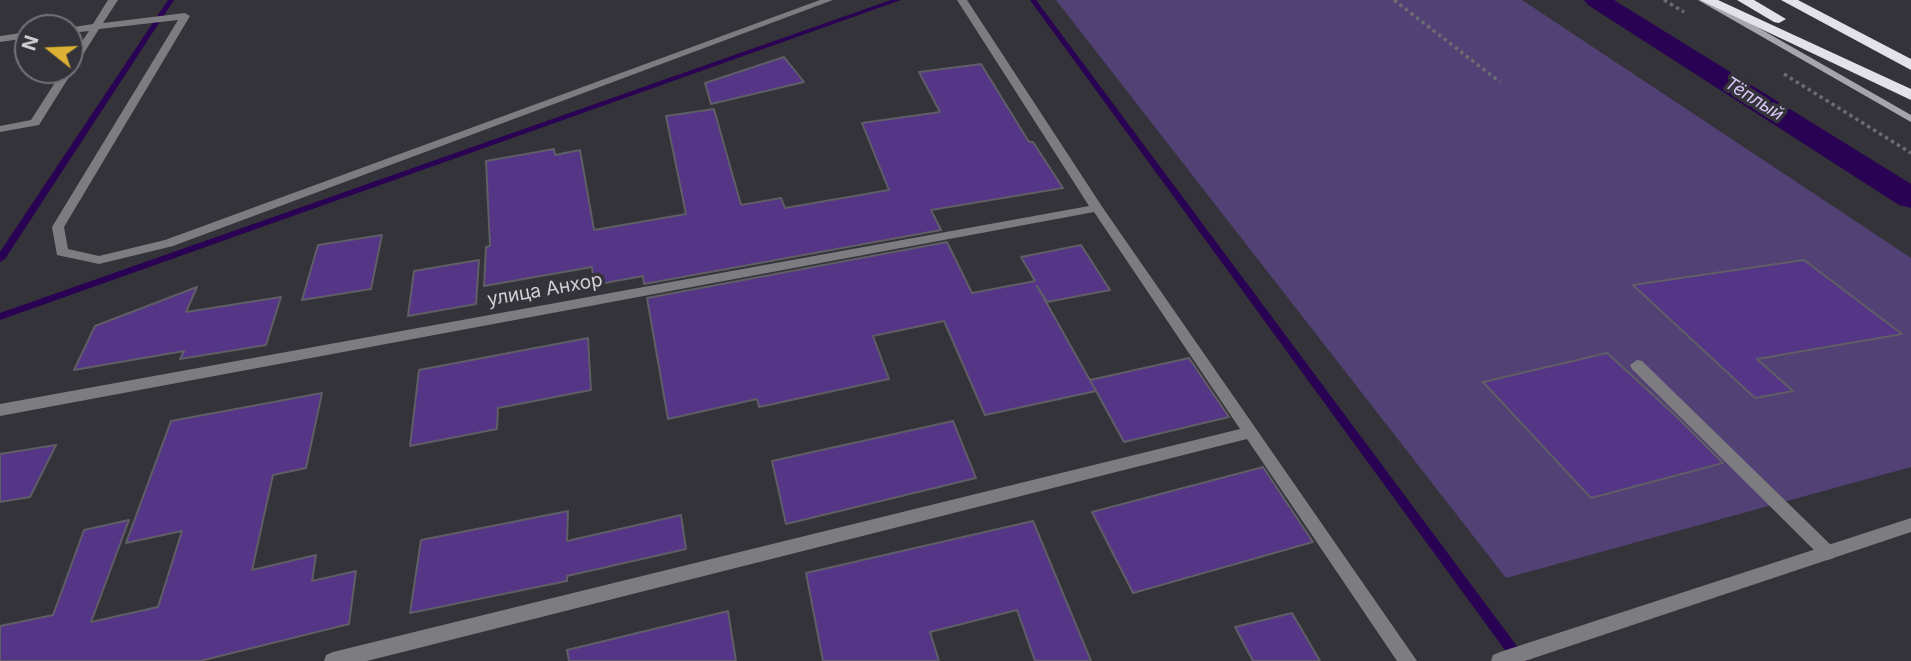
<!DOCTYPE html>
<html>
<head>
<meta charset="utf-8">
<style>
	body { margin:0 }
	#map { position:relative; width:1911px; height:661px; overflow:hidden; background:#35333a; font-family:Inter,sans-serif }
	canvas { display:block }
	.north { position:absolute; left:14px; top:14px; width:70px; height:70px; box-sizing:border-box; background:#35333a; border:2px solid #737278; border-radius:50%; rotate:288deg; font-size:19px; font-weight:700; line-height:28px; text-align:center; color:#d1d0d5 }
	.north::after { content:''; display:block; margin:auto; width:24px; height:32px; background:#ddb133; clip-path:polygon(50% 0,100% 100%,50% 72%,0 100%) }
</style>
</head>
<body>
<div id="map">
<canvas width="1911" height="661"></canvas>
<div class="north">N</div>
</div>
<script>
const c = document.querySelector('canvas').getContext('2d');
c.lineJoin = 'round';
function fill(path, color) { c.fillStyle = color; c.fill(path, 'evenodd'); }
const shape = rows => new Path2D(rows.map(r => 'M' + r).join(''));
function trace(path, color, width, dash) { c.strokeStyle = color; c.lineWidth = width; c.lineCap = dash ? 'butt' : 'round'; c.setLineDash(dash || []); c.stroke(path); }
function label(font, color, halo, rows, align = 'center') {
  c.font = font + ' Inter,sans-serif'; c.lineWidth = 7; c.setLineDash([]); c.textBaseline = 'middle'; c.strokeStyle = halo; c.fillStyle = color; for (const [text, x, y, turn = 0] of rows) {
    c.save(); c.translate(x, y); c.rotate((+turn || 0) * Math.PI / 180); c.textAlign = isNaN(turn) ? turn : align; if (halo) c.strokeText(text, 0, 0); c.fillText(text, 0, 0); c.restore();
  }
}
const green = shape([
	[1056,0,1522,0,1911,258,1911,467,1506,578]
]);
const stream = shape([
	[168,0,174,0,5,259,0,262,0,252,168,0],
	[891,0,901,0,0,320,0,313,891,0],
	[1030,0,1036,0,1528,661,1513,661,1030,0]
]);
const canal = shape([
	[1584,0,1614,0,1911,184,1911,208,1899,205,1588,5,1584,0]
]);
const building = shape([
	[784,57,804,82,711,104,705,83,784,57],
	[981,64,1029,142,1033,142,1063,188,931,210,941,230,644,284,643,276,594,285,592,267,484,286,486,247,490,246,486,161,554,149,555,155,580,150,594,230,686,214,666,116,714,109,741,205,781,198,785,208,889,190,862,123,940,112,919,72,981,64],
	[382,235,371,289,302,300,318,245,382,235],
	[947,242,972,293,1035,281,1021,257,1081,245,1110,290,1047,302,1037,286,1096,391,985,415,944,321,873,336,889,379,759,407,757,399,668,419,647,298,947,242],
	[479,260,476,304,408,316,414,271,479,260],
	[1804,260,1902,334,1757,359,1793,391,1755,398,1633,285,1804,260],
	[197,287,186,312,281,297,266,345,180,359,184,351,74,370,95,326,197,287],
	[588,338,591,390,498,408,497,429,410,446,419,370,588,338],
	[1607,353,1676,416,1723,463,1591,498,1483,382,1607,353],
	[1189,358,1229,417,1124,442,1090,380,1189,358],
	[322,393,306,468,273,475,252,570,316,555,312,581,356,571,349,624,200,661,0,661,0,626,53,615,84,530,129,520,91,622,158,607,182,531,126,543,171,421,322,393],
	[953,421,976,478,786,524,772,461,953,421],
	[56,445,30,497,0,502,0,454,56,445],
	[1263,467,1313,542,1133,593,1092,512,1263,467],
	[568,511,567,541,681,515,686,549,567,576,567,581,410,613,421,540,568,511],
	[1033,521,1091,661,1035,661,1017,610,930,632,939,661,823,661,806,573,1033,521],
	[728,611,736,661,569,661,567,650,728,611],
	[1292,613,1320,661,1253,661,1235,627,1292,613]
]);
const path = shape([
	[1394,0,1500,82],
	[1664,0,1684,12],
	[1784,74,1911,153]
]);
const lane = shape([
	[108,0,118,0,103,23,185,13,190,16,64,227,68,249,99,256,165,240,820,0,833,0,173,246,99,264,57,255,52,227,178,20,99,29,39,125,0,132,0,126,31,120,63,70,70,70,70,59,89,31,70,33,70,28,67,28,93,24,108,0],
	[28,32,28,38,0,42,0,36,28,32],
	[1637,360,1642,361,1834,548,1837,553,1834,558,1828,560,1822,558,1632,369,1630,365,1637,360]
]);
const street = shape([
	[957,0,967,0,1103,208,1417,661,1397,661,1247,439,367,661,324,661,326,655,333,652,1240,429,1094,212,0,416,0,404,1089,206,957,0],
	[1911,518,1911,532,1525,661,1491,661,1493,655,1500,652,1911,518]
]);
const secondary = shape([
	[1698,0,1710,0,1911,115,1911,122,1698,0]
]);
const highway = shape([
	[1700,0,1718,0,1911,89,1911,100,1700,0],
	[1737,0,1754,0,1786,19,1779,23,1774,22,1737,0],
	[1781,0,1798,0,1911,59,1911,70,1781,0]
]);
const farWaternames = [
	["Тёплый",1754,99,32]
];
const streetNames = [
	["улица Анхор",545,290,-10]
];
fill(green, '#524175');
fill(stream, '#2a0253');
fill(canal, '#2a0253');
fill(building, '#553686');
trace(building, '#5f5d65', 2);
trace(path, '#6c6b71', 3.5, [3.5, 3.5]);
fill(lane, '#7d7c80');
fill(street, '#7d7c80');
fill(secondary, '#a7a5ab');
fill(highway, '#e3e1ea');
label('italic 18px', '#d4c7f4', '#35333a', farWaternames);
label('19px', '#d1d0d5', '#35333a', streetNames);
</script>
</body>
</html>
